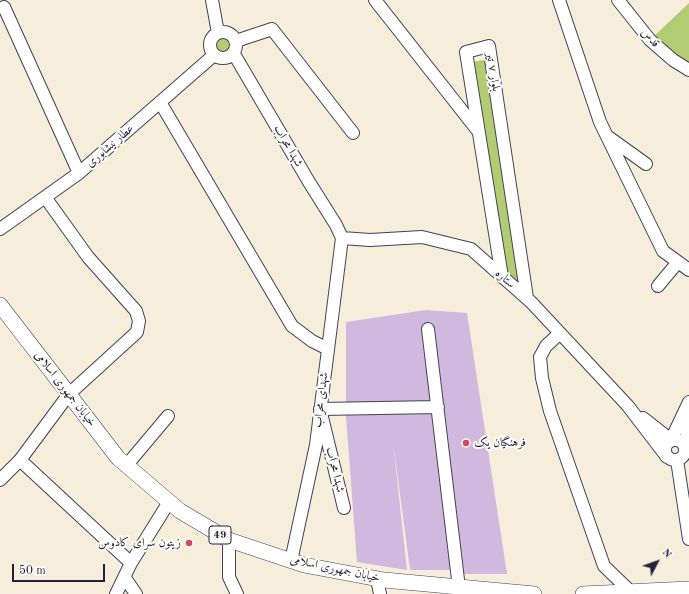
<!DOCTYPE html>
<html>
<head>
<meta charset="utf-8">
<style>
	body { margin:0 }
	#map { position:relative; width:689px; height:594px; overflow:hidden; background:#f7eddb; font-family:"Old Standard TT",serif }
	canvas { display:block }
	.north { position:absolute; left:637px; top:542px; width:40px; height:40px; -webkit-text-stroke:3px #fdfcf7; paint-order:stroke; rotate:49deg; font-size:11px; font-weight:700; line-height:16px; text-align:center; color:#22223b }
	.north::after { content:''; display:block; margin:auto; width:14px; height:18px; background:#22223b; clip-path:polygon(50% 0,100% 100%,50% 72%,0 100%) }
	.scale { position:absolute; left:12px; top:564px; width:93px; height:18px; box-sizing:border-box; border:2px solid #22223b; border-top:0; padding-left:5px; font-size:12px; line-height:14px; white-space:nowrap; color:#22223b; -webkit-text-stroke:3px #fdfcf7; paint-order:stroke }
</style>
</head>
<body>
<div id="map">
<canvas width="689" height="594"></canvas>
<div class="north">N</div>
<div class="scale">50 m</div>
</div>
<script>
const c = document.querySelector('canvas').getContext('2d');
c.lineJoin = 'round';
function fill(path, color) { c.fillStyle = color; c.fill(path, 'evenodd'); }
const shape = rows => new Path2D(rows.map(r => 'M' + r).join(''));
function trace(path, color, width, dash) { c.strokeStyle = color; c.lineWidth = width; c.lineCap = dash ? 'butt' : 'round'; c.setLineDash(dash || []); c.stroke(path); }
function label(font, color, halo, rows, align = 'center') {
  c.font = font + ' "Old Standard TT",Amiri,serif'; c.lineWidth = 4; c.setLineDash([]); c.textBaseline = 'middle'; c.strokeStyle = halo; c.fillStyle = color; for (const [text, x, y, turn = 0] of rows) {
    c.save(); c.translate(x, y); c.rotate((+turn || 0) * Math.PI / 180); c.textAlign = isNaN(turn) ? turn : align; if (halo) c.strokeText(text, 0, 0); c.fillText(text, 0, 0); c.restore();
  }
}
const green = shape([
	[689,3,689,70,650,40],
	'210 45a13 13 0 1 1 26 0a13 13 0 1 1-26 0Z',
	[489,59,527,298,506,280,472,62]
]);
const building = shape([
	[426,310,467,313,507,574,462,574,428,321,438,407,452,570,410,570,393,441,407,570,357,562,346,417,346,322]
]);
const minor = shape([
	[212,0,218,33],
	[375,0,478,131],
	[559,0,600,122,663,251,689,270],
	[618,0,650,40,673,60,689,70],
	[4,7,79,173],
	'210 45a13 13 0 1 1 26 0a13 13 0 1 1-26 0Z',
	[236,41,272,29,353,133],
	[234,54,309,182,336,225,342,238],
	[160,102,292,326,312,341,328,349],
	[607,136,646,164],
	[0,229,79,173,214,55],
	[342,238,370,240,422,237,471,249,531,302,628,406,667,457],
	[502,277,466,52,489,46,527,298],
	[658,286,678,262],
	[428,329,459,588],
	[560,333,546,346,540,357,542,378,550,411,604,566,631,592],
	[643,418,671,440,689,402],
	'665 450a10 10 0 1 1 20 0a10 10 0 1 1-20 0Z',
	[685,446,689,417],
	[20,460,131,563],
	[677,460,689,539],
	[126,466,168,416],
	[0,480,20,460,69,394,137,332,139,321,136,311,88,257,45,197],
	[344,508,320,409,438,407],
	[229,540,229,577,237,594],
	[291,561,316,445,342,238],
	[125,578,136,594],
	[377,579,380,594],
	[116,594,131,563,169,502]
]);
const major = shape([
	[0,305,118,458,180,511,229,540,304,565,384,580,534,594],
	[583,594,689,589]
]);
const markers = [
	[466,443,4,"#d1495b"],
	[189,543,4,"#d1495b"]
];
const shields = [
	[220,535,22]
];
const shieldNames = [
	["49",220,535]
];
const streetNames = [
	["قدس",650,38,47],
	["بلوار ۷ تیر",493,72,81],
	["عطار نیشابوری",110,146,-41],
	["شهدا محراب",288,146,60],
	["ستاره",505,279,41],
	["خیابان جمهوری اسلامی",65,389,52],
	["شهدای محراب",321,400,-83],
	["شهدا محراب",335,470,76],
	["خیابان جمهوری اسلامی",335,569,12]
];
const poiNames = [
	["فرهنگیان یک",474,443],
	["زیتون سرای کادوس",181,543,"right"]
];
fill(green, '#b1cc73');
fill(building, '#d1b8df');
trace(minor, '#424053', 14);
trace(major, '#424053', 16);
trace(minor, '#fff', 12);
trace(major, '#fff', 15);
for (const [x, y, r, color] of markers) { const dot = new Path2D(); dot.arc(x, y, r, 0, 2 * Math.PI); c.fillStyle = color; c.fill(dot); trace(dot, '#fdfcf7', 1.5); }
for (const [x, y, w] of shields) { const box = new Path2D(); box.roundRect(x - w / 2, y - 9, w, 18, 3); c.fillStyle = '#fdfcf7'; c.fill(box); trace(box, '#22223b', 1); }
label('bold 11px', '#22223b', null, shieldNames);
label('12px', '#22223b', '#fdfcf7', streetNames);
label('12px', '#22223b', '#fdfcf7', poiNames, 'left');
</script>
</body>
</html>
